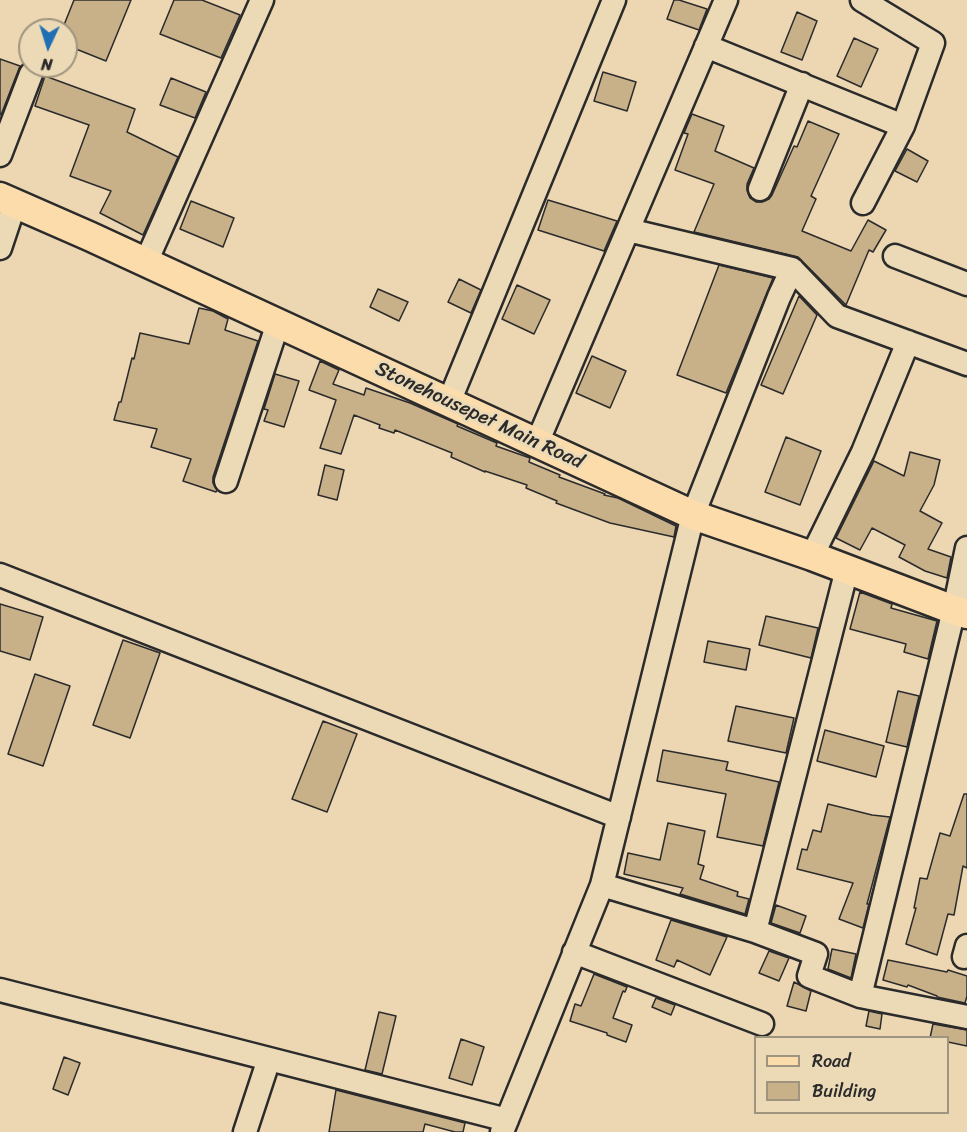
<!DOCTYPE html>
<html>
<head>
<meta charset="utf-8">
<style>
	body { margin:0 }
	#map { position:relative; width:967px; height:1132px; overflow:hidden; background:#ecd7b2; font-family:Sriracha,sans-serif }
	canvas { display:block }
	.legend { position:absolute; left:754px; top:1036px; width:195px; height:78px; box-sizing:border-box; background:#ecdab7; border:2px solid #9f947f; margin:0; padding:8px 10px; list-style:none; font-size:18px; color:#2b2b2b }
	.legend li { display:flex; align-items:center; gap:12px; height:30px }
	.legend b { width:30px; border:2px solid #9f947f }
	.north { position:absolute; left:18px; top:18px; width:60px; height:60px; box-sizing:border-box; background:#ecdab7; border:2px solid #9f947f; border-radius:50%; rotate:184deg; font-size:16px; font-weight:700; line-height:24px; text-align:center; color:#2b2b2b }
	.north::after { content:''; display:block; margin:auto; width:21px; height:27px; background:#1f6fb2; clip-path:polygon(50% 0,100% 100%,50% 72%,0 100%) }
</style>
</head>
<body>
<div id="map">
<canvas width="967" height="1132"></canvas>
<ul class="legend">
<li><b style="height:8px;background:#fddcac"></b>Road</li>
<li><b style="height:16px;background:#c8b089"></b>Building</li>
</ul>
<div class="north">N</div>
</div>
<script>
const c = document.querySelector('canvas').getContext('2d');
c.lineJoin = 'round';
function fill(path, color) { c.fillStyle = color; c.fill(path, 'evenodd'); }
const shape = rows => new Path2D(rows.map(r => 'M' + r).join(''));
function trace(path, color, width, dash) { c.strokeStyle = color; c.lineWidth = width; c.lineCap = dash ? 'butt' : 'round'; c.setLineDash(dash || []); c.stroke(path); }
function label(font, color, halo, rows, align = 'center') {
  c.font = font + ' Sriracha,sans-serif'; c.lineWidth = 6; c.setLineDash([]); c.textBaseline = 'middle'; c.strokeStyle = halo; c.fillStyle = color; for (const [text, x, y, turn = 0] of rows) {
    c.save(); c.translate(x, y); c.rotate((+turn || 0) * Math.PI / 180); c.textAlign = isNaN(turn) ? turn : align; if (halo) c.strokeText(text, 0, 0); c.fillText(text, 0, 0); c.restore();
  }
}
const building = shape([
	[74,0,131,0,106,61,66,45,66,30,62,30,74,0],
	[174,0,202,0,240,15,221,58,160,34,174,0],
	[674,0,679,0,707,9,699,30,667,19,674,0],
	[797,12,817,21,802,60,781,52,797,12],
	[854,38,878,49,861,87,837,76,854,38],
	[0,59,20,66,1,115,0,114,0,59],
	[603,72,636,82,627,111,594,101,603,72],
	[45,76,135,109,127,132,178,157,143,235,100,213,111,191,70,176,89,125,35,106,45,76],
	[171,78,206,92,195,118,160,105,171,78],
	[692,114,724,126,715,151,754,168,747,184,747,190,750,198,756,202,762,202,769,199,772,195,794,146,797,147,808,121,839,134,811,196,816,199,802,231,851,251,868,220,886,230,873,252,869,250,846,305,798,257,694,232,714,184,675,170,688,134,684,133,692,114],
	[907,149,928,161,917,182,895,171,907,149],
	[548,200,617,221,604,251,538,230,548,200],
	[191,201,234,218,223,247,180,229,191,201],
	[719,265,773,278,726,393,677,375,719,265],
	[459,279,481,290,471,313,448,302,459,279],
	[517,285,550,300,534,334,502,319,517,285],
	[378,289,408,302,399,321,370,307,378,289],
	[799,296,817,315,783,394,761,385,799,296],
	[199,308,213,311,228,319,225,330,258,341,213,477,213,483,217,490,216,492,183,481,191,459,151,447,157,429,114,420,119,402,121,402,132,358,134,359,140,333,189,344,199,308],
	[592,356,626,371,610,408,576,393,592,356],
	[320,361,339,370,333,384,364,395,366,388,410,403,458,424,457,426,497,443,496,446,530,458,529,462,560,475,559,477,605,494,604,495,618,498,676,526,674,537,610,523,556,503,557,501,526,488,527,485,485,471,485,472,451,457,452,453,395,430,394,433,379,428,380,425,354,415,341,454,320,448,336,400,309,390,320,361],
	[275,374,299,381,284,427,264,421,268,410,264,409,275,374],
	[786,437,821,451,800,505,765,492,786,437],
	[910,452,940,460,934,485,920,511,942,523,928,549,951,557,947,578,925,571,899,557,905,545,872,528,860,550,836,538,874,461,904,476,910,452],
	[325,465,344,470,337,500,318,495,325,465],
	[860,592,892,604,891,608,937,621,928,659,904,652,906,644,850,629,860,592],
	[0,604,43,617,30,660,0,651,0,604],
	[766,616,818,628,811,658,759,645,766,616],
	[123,640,160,653,130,738,93,725,123,640],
	[708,641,750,649,746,670,704,662,708,641],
	[35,674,70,686,43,766,8,754,35,674],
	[898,691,919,696,907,747,886,742,898,691],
	[736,706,794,718,786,753,728,741,736,706],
	[323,721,357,734,327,812,292,799,323,721],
	[825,730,884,746,876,777,817,761,825,730],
	[663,750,728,762,726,770,779,782,763,846,717,837,726,794,657,781,663,750],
	[964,794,967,794,967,868,963,866,954,915,948,914,937,955,906,944,916,908,914,908,920,878,927,879,940,833,950,836,964,794],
	[828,804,872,815,890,817,867,904,869,904,863,928,839,919,853,883,797,869,802,849,807,850,813,830,821,832,828,804],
	[668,823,705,831,698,864,704,866,700,879,738,892,737,896,749,899,745,914,680,894,683,888,624,874,628,853,660,860,668,823],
	[776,905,806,916,800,933,771,923,776,905],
	[671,920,727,937,710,975,677,960,674,967,656,960,671,920],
	[832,949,856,954,851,978,828,969,832,949],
	[769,951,789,958,779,981,759,973,769,951],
	[888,960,947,972,948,970,967,976,967,996,965,1003,937,997,937,996,908,985,907,987,883,980,888,960],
	[594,974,627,987,625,992,623,991,613,1018,632,1025,626,1042,607,1035,607,1033,570,1021,575,1004,581,1006,594,974],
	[794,982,811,991,806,1011,787,1006,794,982],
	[656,998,675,1005,671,1015,652,1007,656,998],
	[869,1011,882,1014,880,1029,866,1026,869,1011],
	[379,1012,396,1016,382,1074,365,1070,379,1012],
	[933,1024,967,1030,967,1046,948,1042,948,1038,930,1038,933,1024],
	[461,1039,484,1047,472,1085,449,1078,461,1039],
	[64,1057,80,1063,68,1095,53,1089,64,1057],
	[336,1090,465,1123,463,1132,455,1132,425,1124,423,1132,329,1132,336,1090]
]);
const minor = shape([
	[862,0,933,43,903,126,863,203],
	[706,46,903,126],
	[0,155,31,74],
	[760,189,802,84],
	[628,230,792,269,837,316,967,364],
	[0,248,15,203],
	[895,256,967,284],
	[146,262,262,0],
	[449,402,614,0],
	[537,443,726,0],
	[226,481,278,323],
	[812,556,863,452,908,342],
	[0,575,619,817],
	[602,885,755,931,816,954,809,976,860,996,967,1017],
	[755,931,847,569],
	[574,952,762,1024],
	[964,957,967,946],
	[0,990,507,1120],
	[860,996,954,610,967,548],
	[245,1132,269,1059],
	[502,1132,602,885,693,515,779,297,792,269]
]);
const major = shape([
	[0,197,89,236,693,515,812,556,954,610,967,614]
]);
const streetNames = [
	["Stonehousepet Main Road",479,416,25]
];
fill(building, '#c8b089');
trace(building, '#2b2b2b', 1.5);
trace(minor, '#2b2b2b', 27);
trace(major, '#2b2b2b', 33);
trace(minor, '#ecdab7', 22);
trace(major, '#fddcac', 28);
label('20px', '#2b2b2b', '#ecdab7', streetNames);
</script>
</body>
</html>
